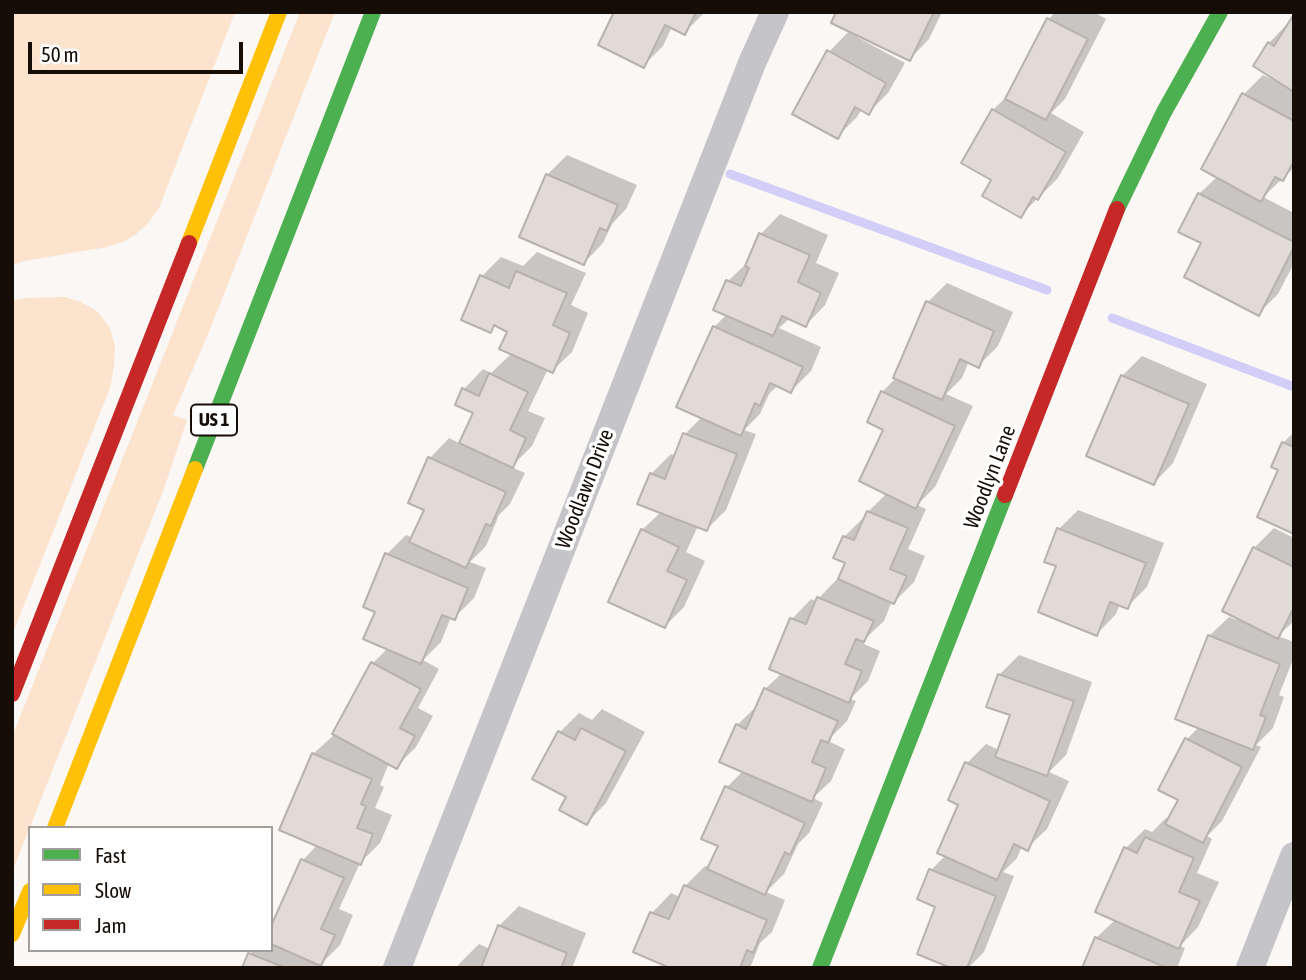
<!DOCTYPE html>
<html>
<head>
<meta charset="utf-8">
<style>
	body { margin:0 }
	#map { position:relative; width:1306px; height:980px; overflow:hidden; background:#faf7f4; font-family:"Asap Condensed",sans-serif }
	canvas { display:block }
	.frame { position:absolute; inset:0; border:14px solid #160d07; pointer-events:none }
	.legend { position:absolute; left:28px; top:826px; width:245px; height:126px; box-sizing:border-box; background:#fff; border:2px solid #a29e9c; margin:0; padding:9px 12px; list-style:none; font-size:21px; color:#160d07 }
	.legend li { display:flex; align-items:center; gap:14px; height:35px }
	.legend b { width:35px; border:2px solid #a29e9c }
	.scale { position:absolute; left:28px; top:42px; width:215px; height:32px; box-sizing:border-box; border:4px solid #160d07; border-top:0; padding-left:9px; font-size:21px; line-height:24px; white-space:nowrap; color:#160d07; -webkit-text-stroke:5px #fff; paint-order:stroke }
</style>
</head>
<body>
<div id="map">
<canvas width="1306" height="980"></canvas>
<div class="frame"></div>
<ul class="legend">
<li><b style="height:9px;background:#4caf50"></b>Fast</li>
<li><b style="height:9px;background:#ffc107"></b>Slow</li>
<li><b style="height:9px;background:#c62828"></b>Jam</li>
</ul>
<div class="scale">50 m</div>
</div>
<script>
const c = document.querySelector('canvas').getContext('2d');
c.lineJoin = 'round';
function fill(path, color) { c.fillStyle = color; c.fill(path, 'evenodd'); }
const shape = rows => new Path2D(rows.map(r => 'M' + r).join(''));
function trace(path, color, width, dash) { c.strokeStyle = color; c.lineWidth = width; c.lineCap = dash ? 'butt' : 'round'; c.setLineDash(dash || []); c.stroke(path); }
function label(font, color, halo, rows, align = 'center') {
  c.font = font + ' "Asap Condensed",sans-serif'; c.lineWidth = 7; c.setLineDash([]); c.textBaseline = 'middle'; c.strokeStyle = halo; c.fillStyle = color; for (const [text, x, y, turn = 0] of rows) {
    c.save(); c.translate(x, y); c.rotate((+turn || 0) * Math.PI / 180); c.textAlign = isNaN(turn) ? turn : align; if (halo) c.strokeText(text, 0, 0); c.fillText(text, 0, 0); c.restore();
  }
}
const green = shape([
	[12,12,235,12,159,208,149,222,135,235,123,242,107,247,24,261,12,265],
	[300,12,335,12,209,332,173,415,187,420,162,494,12,872,12,737],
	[65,297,81,302,98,312,110,328,115,346,114,366,110,388,12,635,12,301,26,298]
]);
const shadow = shape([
	[616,12,705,12,684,33,672,27,663,46,643,66],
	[838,12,942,12,929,39,910,59,858,34,857,37,905,63,888,93,869,112,862,109,857,117,837,137,829,52,850,30],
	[1055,12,1094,12,1106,19,1065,99,1051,113,1084,132,1058,178,1020,216,993,180,993,110,1010,93,1049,19],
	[1294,17,1294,168,1263,197,1294,213,1294,263,1278,294,1259,313,1203,242,1199,194,1218,176,1244,94,1263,75,1274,80,1275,78,1269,43],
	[567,155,637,185,626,209,612,224,603,243,584,263,547,175],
	[780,214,828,235,816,263,839,273,825,305,806,325,790,318,779,328,821,347,811,371,791,391,778,385,769,394,760,414,744,430,756,434,726,510,707,529,698,526,686,552,705,561,684,607,665,626,642,530,661,512,651,474,671,454,676,456,685,434,702,417,714,327,727,314,728,281,748,262,761,234],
	[537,252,586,273,571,305,588,313,572,352,552,371,548,369,528,411,545,418,532,446,511,467,525,473,510,504,499,515,486,546,470,562,486,568,474,598,454,618,451,617,441,642,423,660,439,669,418,708,433,716,416,747,396,767,389,763,380,785,384,787,375,808,392,815,380,843,360,863,339,909,353,915,340,945,322,963,320,968,241,968,253,950,271,950,271,930,303,860,318,844,313,754,334,735,373,663,388,648,377,611,387,554,406,535,413,538,426,509,430,458,449,438,461,444,475,412,464,389,483,369,491,373,512,353,510,331,497,325,490,331,482,276,501,257,523,266],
	[947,283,1013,312,998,346,978,366,969,361,962,378,946,394,973,406,935,487,917,505,926,509,908,549,925,556,914,582,894,602,892,601,884,621,866,638,864,644,880,651,868,681,850,699,856,701,847,721,832,736,830,742,845,749,831,781,813,798,823,803,809,833,798,844,784,874,766,892,785,900,772,932,760,943,750,968,675,968,636,951,652,913,671,893,680,897,685,886,705,866,709,868,720,845,727,787,743,771,737,725,757,706,765,689,782,673,792,619,811,599,817,602,819,598,838,578,840,579,847,562,844,537,864,517,866,518,868,512,887,493,886,429,882,392,896,378,928,302],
	[1142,356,1207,384,1173,463,1154,483,1088,455,1122,376],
	[1294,432,1294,532,1281,469,1283,443],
	[1078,510,1164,543,1147,587,1127,607,1120,604,1116,614,1097,634,1058,565,1059,529],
	[1274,528,1294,538,1294,621,1278,636,1294,642,1294,657,1279,695,1284,697,1273,728,1256,745,1261,747,1222,821,1207,836,1212,839,1197,873,1219,882,1198,927,1180,946,1185,948,1177,968,1084,968,1096,938,1116,919,1126,848,1145,829,1152,832,1166,818,1169,820,1180,799,1161,789,1187,739,1199,727,1209,636,1229,617,1237,620,1254,548],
	[1019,655,1092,682,1066,755,1049,772,1069,781,1047,829,1027,848,1022,846,1017,858,1003,872,1014,876,984,952,968,968,956,968,938,906,931,870,946,855,961,804,967,763,986,744,999,750,1012,714,988,706,1000,674],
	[602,709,645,732,606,803,587,823,569,797,560,732,579,713,592,720],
	[519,906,586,933,572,968,457,968,459,964,479,944,490,949,499,926]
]);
const stream = shape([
	[730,174,1047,290],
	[1112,318,1294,387]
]);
const building = shape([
	[614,12,696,12,685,35,665,25,644,68,598,45,614,12],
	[836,12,934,12,910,61,831,23,836,12],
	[1294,14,1294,92,1253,66,1268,42,1274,46,1294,14],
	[1047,18,1088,39,1046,120,1005,99,1047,18],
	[827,50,886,83,869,115,855,107,838,139,792,114,827,50],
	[1242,93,1294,121,1294,161,1283,181,1275,177,1261,202,1201,169,1242,93],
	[992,109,1066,152,1038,200,1033,197,1021,218,982,196,991,180,961,163,992,109],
	[546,174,618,205,607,231,600,228,584,265,519,237,546,174],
	[1198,193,1294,242,1294,247,1259,316,1184,277,1201,243,1178,232,1198,193],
	[759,233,810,255,798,282,821,293,806,327,782,316,773,336,713,310,726,280,741,286,749,268,745,266,759,233],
	[516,271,567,293,553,325,570,333,553,373,499,349,507,332,494,325,491,333,461,320,480,275,509,288,516,271],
	[926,301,994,331,979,368,960,359,942,400,893,378,926,301],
	[713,326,803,367,791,393,770,383,760,406,755,403,741,436,676,407,713,326],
	[489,373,528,392,510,430,526,438,513,468,459,443,473,413,455,405,462,388,479,396,489,373],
	[1121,375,1189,404,1154,485,1086,456,1121,375],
	[881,391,955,426,916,509,859,481,883,430,867,422,881,391],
	[683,433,737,454,707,531,637,504,650,473,665,479,683,433],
	[1282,442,1294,447,1294,534,1257,517,1278,470,1271,467,1282,442],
	[428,457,506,492,491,526,486,524,466,568,409,542,424,510,408,503,428,457],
	[867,511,908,528,890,569,907,576,894,604,838,579,845,563,833,558,843,536,854,540,867,511],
	[1057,528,1146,563,1128,609,1110,602,1097,636,1038,612,1056,566,1044,562,1057,528],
	[641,529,679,547,667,571,687,580,665,628,608,602,641,529],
	[1253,547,1294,567,1294,607,1278,639,1222,611,1253,547],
	[385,553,468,588,455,620,442,615,421,664,363,639,375,612,363,607,385,553],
	[817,597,874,621,864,642,856,639,845,664,862,671,849,703,769,669,790,618,806,624,817,597],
	[1208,635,1280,664,1260,715,1266,717,1253,750,1175,719,1208,635],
	[371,662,421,689,400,728,415,736,397,769,332,734,371,662],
	[998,674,1074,701,1047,776,995,757,1010,715,986,707,998,674],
	[764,688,838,721,828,743,821,740,812,762,826,768,812,802,719,762,736,724,746,729,764,688],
	[581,728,626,751,587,825,559,810,566,797,532,779,558,731,575,740,581,728],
	[1185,738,1242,767,1203,843,1165,824,1178,800,1158,790,1185,738],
	[312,753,372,779,361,804,366,806,357,828,373,834,361,865,279,830,312,753],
	[965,762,1050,801,1028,851,1014,844,997,880,937,853,958,805,948,800,965,762],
	[725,786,805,823,790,855,785,852,765,895,707,869,718,846,701,839,725,786],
	[1145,837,1194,858,1179,892,1200,901,1179,949,1095,912,1124,847,1137,853,1145,837],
	[301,859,344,878,321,929,335,935,321,966,271,944,271,926,301,859],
	[929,869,996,896,967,968,951,968,917,954,935,907,917,899,929,869],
	[684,885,767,920,753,953,747,950,740,968,670,968,633,952,650,912,669,919,684,885],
	[498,925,567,953,561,968,481,968,498,925],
	[1095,937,1167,968,1082,968,1095,937],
	[248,953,286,968,242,968,248,953]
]);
const street = shape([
	[397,968,752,63,775,12],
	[1250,968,1294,856]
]);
const fast = shape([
	[1117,209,1164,112,1220,12],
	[195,469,373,12],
	[820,968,1005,495]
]);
const slow = shape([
	[189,243,279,12],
	[55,828,195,469],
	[12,934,30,891]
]);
const jam = shape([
	[1005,495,1117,209],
	[12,694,189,243]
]);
const shields = [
	[214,420,46]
];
const shieldNames = [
	["US 1",214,420]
];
const streetNames = [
	["Woodlyn Lane",990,477,-69],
	["Woodlawn Drive",585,489,-69]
];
fill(green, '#fbe3ce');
fill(shadow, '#0003');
trace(stream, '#d2cef7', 9);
fill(building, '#e1dbd6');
trace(building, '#b7b2ac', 2);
trace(street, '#c5c5c9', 28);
trace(fast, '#4caf50', 16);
trace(slow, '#ffc107', 16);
trace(jam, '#c62828', 16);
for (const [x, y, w] of shields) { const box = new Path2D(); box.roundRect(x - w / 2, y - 15.5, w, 31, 5); c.fillStyle = '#fff'; c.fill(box); trace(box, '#160d07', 2); }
label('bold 19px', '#160d07', null, shieldNames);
label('21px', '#160d07', '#fff', streetNames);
</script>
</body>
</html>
